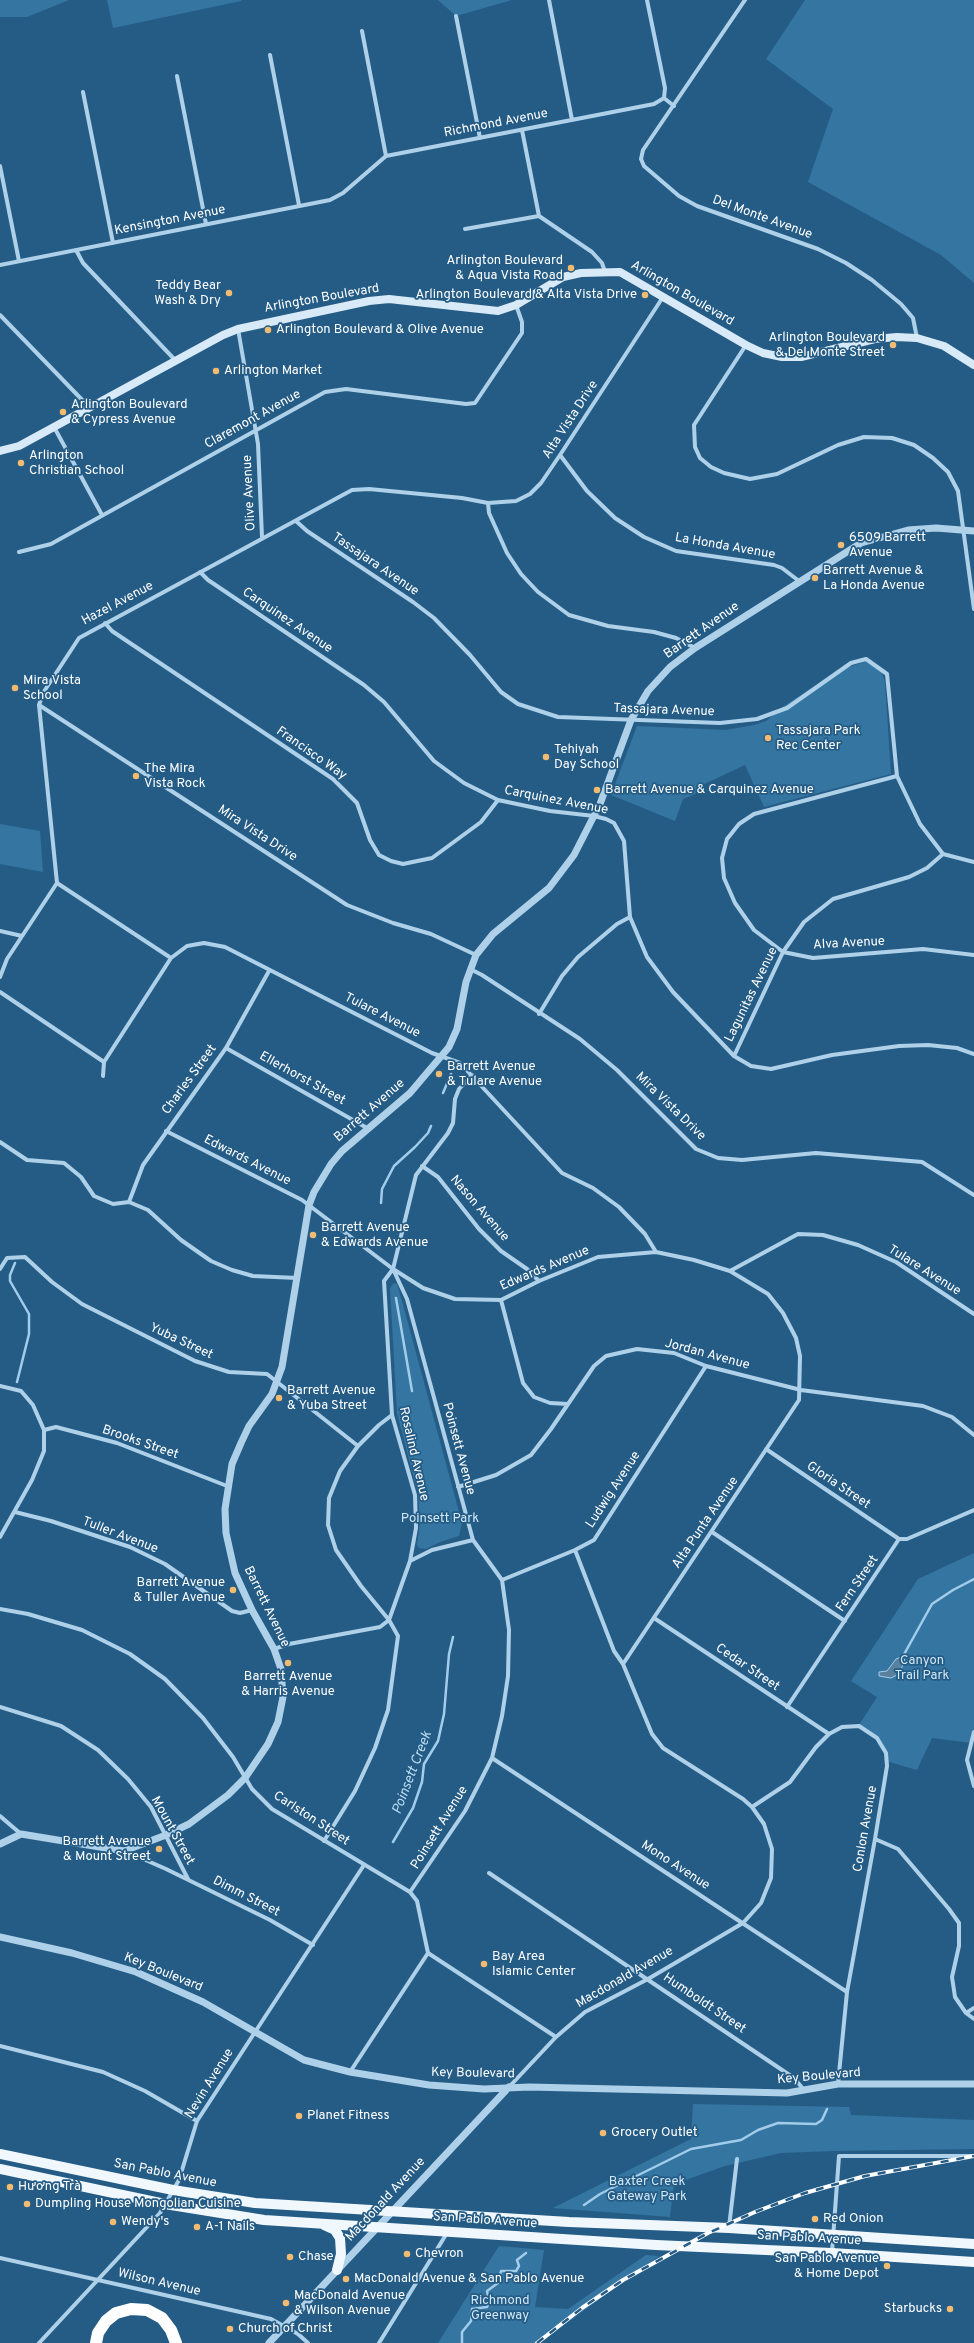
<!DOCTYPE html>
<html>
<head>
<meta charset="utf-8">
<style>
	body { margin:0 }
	canvas { display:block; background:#245c86 }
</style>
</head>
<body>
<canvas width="974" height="2343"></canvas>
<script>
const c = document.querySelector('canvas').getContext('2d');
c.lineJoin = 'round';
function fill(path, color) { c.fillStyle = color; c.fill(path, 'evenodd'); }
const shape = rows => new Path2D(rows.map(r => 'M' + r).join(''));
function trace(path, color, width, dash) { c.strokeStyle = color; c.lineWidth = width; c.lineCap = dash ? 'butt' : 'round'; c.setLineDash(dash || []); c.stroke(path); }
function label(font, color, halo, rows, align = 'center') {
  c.font = font + ' Overpass,sans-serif'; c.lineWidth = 3.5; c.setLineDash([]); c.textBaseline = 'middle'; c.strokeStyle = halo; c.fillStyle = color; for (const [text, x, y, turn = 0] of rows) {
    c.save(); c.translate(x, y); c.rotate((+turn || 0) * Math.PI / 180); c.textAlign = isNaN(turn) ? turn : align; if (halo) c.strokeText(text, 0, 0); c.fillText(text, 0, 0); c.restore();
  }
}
const green = shape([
	[0,0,69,0,27,17,0,17],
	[107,0,241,0,241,1,113,28],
	[438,0,512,0,456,16],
	[805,0,974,0,974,283,941,255,808,182,833,109,766,59],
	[864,662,872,662,880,668,885,682,891,774,764,807,745,765,700,786,695,794,683,799,675,821,611,795,637,726,726,730,754,725,766,721,784,706,839,670],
	[0,824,40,831,43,872,0,864],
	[394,1283,397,1284,402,1301,462,1523,459,1536,440,1542,426,1549,419,1548,417,1545,420,1522,418,1494,397,1413,390,1288],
	[974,1553,974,1732,971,1743,932,1738,917,1770,886,1761,886,1753,877,1738,859,1725,877,1697,851,1681,918,1579],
	[693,2104,849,2107,851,2115,974,2120,974,2149,833,2151,781,2153,725,2166,674,2184,670,2217,553,2208,691,2139],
	[499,2246,544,2250,535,2307,568,2309,646,2255,659,2256,539,2343,438,2343]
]);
const water = shape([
	[901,1657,905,1660,899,1674,891,1678,879,1676,879,1672,887,1671,896,1659,901,1657]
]);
const stream = shape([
	[443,1093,451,1074],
	[381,1203,382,1189,394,1166,415,1147,428,1133,431,1126],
	[15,1263,10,1275,10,1281,29,1314,29,1334,17,1382],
	[396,1298,412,1391],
	[902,1658,932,1604,953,1590,974,1579],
	[393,1842,413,1808,422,1782,424,1764,438,1741,444,1714,449,1654,453,1637],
	[584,2205,600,2194,691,2149,741,2140,758,2130,778,2123,816,2124,822,2120,827,2109],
	[462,2343,462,2332,471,2321,472,2309,487,2307,489,2301,487,2291,498,2283,501,2271,516,2271,519,2266,517,2260,526,2253]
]);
const minor = shape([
	[549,0,572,120],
	[647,0,665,88,664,98],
	[745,0,643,150,641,159,644,166,679,196,697,206,818,249,846,263,872,280,901,304,913,318,917,338],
	[456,16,480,138],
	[362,31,386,156],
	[270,55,299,205],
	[177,76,206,224],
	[83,92,113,243],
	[664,98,674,106],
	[522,130,539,216,592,252,602,263,605,272],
	[0,166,19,261],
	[465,229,539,216],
	[76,250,83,263,176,361],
	[0,265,330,200,343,193,386,156,654,104,664,98],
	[0,315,90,408],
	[238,329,258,444,262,537],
	[746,345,694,425,695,447,700,458,711,467,724,473,750,479,777,474,838,445,864,437,892,438,914,445,933,458,948,472,958,491,974,609],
	[54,427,102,515],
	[560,455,587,491,615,518,644,537,676,551,774,565,782,568,799,581],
	[488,503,489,513,507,553,521,574,538,592,569,615,608,626,654,632,676,638,695,648],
	[296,521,307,531,413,602,434,618,470,655,501,692,518,704,558,717,720,723,757,719,787,708,851,663,866,659,887,674,897,776,920,824,943,854],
	[19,552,51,544,325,392,346,389,466,404,475,403,522,333,522,322,516,305],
	[200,572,208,580,364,685,384,702,434,761,464,783,498,800,550,811,594,816,606,819,614,823,624,841,630,917,647,957,673,992,734,1056,751,1066,771,1069,832,1055,899,1046,928,1045,957,1048,974,1054],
	[105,623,112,631,333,779,357,803,370,840,379,855,391,861,403,864,432,858,481,822,498,800],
	[39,705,347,905,393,923,431,934,476,955],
	[897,776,754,814,739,824,727,839,722,858,724,878,735,903,754,930,783,952,813,958,923,949,974,955],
	[57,883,171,958,187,946,204,943,225,947,432,1053,460,1063,562,1173,593,1188,619,1207,645,1234,656,1252],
	[0,931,22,936],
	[470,969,482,975,580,1039,617,1070,696,1149,718,1158,742,1160,816,1153,922,1162,974,1195],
	[0,977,7,959,57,883,39,705,43,693,79,638,352,490,369,489,462,498,488,503,516,501,530,494,541,483,560,455,663,297],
	[0,992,104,1062],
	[539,1014,562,976,578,957,617,924,630,917],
	[226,1048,367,1128],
	[734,1056,783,952,804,922,833,899,909,877,927,868,943,854,974,862],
	[103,1076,104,1062,171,958],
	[166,1131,302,1200,393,1269,423,1288,455,1299,501,1300,539,1281,598,1257,656,1252,694,1260,730,1271,768,1294,783,1313,796,1338,800,1356,799,1400,623,1664],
	[0,1142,27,1160,64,1163,81,1177,94,1196,113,1204,129,1202,148,1210,181,1240,211,1261,232,1270,253,1276,297,1278],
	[422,1166,438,1177,479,1229,501,1251,527,1269,539,1281],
	[129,1202,143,1165,226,1048,269,971],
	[0,1269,7,1258,25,1257,52,1282,82,1304,195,1361,229,1372,267,1374,358,1446],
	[730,1271,798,1234,823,1235,858,1245,896,1262,974,1314],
	[501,1300,523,1383,534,1397,550,1403,568,1404],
	[0,1386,21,1391,33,1405,44,1430,44,1451,32,1480,0,1537],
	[44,1430,56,1427,117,1443,227,1486],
	[766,1449,899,1539],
	[458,1487,496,1475,531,1455,551,1429,594,1366,606,1356,637,1349,674,1353,706,1366,801,1390,923,1406,952,1417,974,1435],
	[15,1512,51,1521,130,1547,165,1564,232,1611,240,1613,252,1610],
	[712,1532,845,1621],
	[410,1561,432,1550,473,1540],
	[502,1580,575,1550,594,1540,706,1366],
	[0,1609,28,1614,82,1630,130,1654,165,1679,203,1718,233,1757,252,1789,272,1809,410,1892,417,1901,428,1953,556,2037],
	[654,1618,829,1734],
	[274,1649,289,1644,380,1627,389,1620,361,1586,336,1550,328,1525,329,1498,340,1471,358,1446,379,1425,392,1415],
	[0,1707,61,1726,98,1750,128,1779,151,1807,188,1879],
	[787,1707,899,1539,907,1539,974,1510],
	[974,1732,967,1760,974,1786],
	[492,1758,847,1992],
	[752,1807,790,1782,816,1747,829,1734,842,1727,859,1726,877,1738,886,1753,887,1766,875,1839,847,1992,838,2084],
	[0,1816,21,1834],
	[875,1839,898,1849,949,1909,959,1923,959,1946,952,1977,955,1997,966,2013,974,2019],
	[324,1841,355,1791,375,1748,388,1710,398,1636,389,1620,410,1561,416,1528,415,1495,392,1415,384,1281,393,1269],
	[125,1851,166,1869,270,1920,313,1945],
	[489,1873,794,2078,804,2090],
	[410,1892,465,1811,492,1758,502,1716,508,1676,509,1630,502,1580,473,1540,407,1299,393,1269,416,1175,448,1133,453,1123,455,1099,459,1089,472,1075],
	[966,2013,974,2008],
	[0,2046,103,2072,145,2091,197,2121],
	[350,2072,428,1953],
	[509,2087,556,2037,585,2012,648,1979,743,1923,761,1903,771,1878,772,1849,764,1824,752,1807,743,1799,663,1748,652,1734,623,1664,614,1651,575,1550],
	[729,2227,737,2159],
	[832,2252,839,2156,974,2156],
	[0,2258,271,2319,298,2334,308,2343],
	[39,2343,160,2213,179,2180,197,2121,364,1865],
	[379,2343,447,2233]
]);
const tertiary = shape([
	[0,1844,21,1834,124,1851,166,1835,189,1824,228,1795,245,1778,268,1744,278,1722,283,1697,281,1669,274,1649,252,1610,235,1573,226,1533,225,1509,232,1464,241,1443,249,1426,272,1394,282,1367,309,1205,314,1192,331,1164,342,1151,410,1093,449,1047,457,1029,466,982,476,955,493,934,549,888,574,855,600,804,631,720,648,691,670,667,695,648,861,543,908,530,936,528,974,531],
	[0,1937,72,1953,136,1972,203,2002,304,2060,350,2072,429,2085,484,2089,529,2087,787,2093,838,2084,974,2084],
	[269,2343,509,2087]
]);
const secondary = shape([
	[0,451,19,446,223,335,238,329,369,301,389,299,498,311,516,305,563,277,581,273,620,272,746,345,763,353,782,357,801,357,875,339,897,337,917,338,944,346,974,365]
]);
const primary = shape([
	[0,2154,173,2190,255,2203,569,2222,729,2228,974,2244],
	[0,2169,165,2204,264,2220,656,2245,832,2253,974,2262],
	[324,2225,335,2230,340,2238,341,2254,337,2270]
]);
const motorway = shape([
	[96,2343,98,2333,106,2321,116,2313,131,2309,147,2310,162,2318,171,2330,176,2343]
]);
const rail = shape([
	[537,2343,582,2308,623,2280,708,2233,755,2212,805,2193,865,2176,974,2156]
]);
const markers = [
	[571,268,4,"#f3bb71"],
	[229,293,4,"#f3bb71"],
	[645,295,4,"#f3bb71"],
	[268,330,4,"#f3bb71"],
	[893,345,4,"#f3bb71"],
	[216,371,4,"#f3bb71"],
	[63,412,4,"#f3bb71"],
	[21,463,4,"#f3bb71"],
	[841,545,4,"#f3bb71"],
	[815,578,4,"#f3bb71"],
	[15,688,4,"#f3bb71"],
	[768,738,4,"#f3bb71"],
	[546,757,4,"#f3bb71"],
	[136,776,4,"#f3bb71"],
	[597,790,4,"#f3bb71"],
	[439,1074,4,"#f3bb71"],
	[313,1235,4,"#f3bb71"],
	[279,1398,4,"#f3bb71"],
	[233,1590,4,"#f3bb71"],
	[288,1663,4,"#f3bb71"],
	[159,1849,4,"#f3bb71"],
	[484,1964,4,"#f3bb71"],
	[299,2116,4,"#f3bb71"],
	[603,2133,4,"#f3bb71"],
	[10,2187,4,"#f3bb71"],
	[27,2204,4,"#f3bb71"],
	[815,2219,4,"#f3bb71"],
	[113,2222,4,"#f3bb71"],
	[197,2227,4,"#f3bb71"],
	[407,2254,4,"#f3bb71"],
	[290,2257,4,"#f3bb71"],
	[887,2266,4,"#f3bb71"],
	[346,2279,4,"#f3bb71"],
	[286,2303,4,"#f3bb71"],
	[950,2309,4,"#f3bb71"],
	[230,2329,4,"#f3bb71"]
];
const streetNames = [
	["Richmond Avenue",496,124,-11],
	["Del Monte Avenue",762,218,20],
	["Kensington Avenue",170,221,-11],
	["Arlington Boulevard",682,294,30],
	["Arlington Boulevard",322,299,-10],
	["Claremont Avenue",253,420,-29],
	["Alta Vista Drive",571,420,-57],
	["Olive Avenue",250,493,-93],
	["La Honda Avenue",725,547,10],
	["Tassajara Avenue",375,565,34],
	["Hazel Avenue",118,604,-28],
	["Carquinez Avenue",287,621,34],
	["Barrett Avenue",702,631,-35],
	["Tassajara Avenue",664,711,2],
	["Francisco Way",311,754,35],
	["Carquinez Avenue",556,801,11],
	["Mira Vista Drive",257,834,33],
	["Alva Avenue",849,944,-3],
	["Lagunitas Avenue",752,995,-64],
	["Tulare Avenue",382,1016,27],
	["Ellerhorst Street",302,1079,29],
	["Charles Street",190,1080,-54],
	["Mira Vista Drive",670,1107,44],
	["Barrett Avenue",370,1111,-41],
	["Edwards Avenue",247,1161,27],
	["Nason Avenue",479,1209,49],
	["Edwards Avenue",545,1269,-23],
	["Tulare Avenue",924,1271,32],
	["Yuba Street",181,1342,25],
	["Jordan Avenue",707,1355,15],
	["Brooks Street",140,1443,19],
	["Poinsett Avenue",458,1449,75],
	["Rosalind Avenue",413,1454,77],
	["Gloria Street",838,1486,34],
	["Ludwig Avenue",614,1490,-57],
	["Alta Punta Avenue",706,1523,-56],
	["Tuller Avenue",120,1536,21],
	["Fern Street",858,1584,-56],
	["Barrett Avenue",266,1607,64],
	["Cedar Street",747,1668,34],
	["Carlston Street",311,1819,33],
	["Poinsett Avenue",440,1828,-58],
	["Conlon Avenue",866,1829,-80],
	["Mount Street",172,1831,61],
	["Mono Avenue",675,1866,33],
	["Dimm Street",246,1897,27],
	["Key Boulevard",163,1973,22],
	["Macdonald Avenue",625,1978,-30],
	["Humboldt Street",704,2004,34],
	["Key Boulevard",473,2074,1],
	["Key Boulevard",819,2077,-5],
	["Nevin Avenue",210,2084,-58],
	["San Pablo Avenue",165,2174,11],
	["Macdonald Avenue",386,2200,-47],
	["San Pablo Avenue",485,2221,4],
	["San Pablo Avenue",809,2239,3],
	["Wilson Avenue",159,2283,13]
];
const poiNames = [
	["Arlington Boulevard",563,261,"right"],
	["& Aqua Vista Road",563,276,"right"],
	["Teddy Bear",221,286,"right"],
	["Wash & Dry",221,301,"right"],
	["Arlington Boulevard & Alta Vista Drive",637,295,"right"],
	["Arlington Boulevard & Olive Avenue",276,330],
	["Arlington Boulevard",885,338,"right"],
	["& Del Monte Street",885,353,"right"],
	["Arlington Market",224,371],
	["Arlington Boulevard",71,405],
	["& Cypress Avenue",71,420],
	["Arlington",29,456],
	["Christian School",29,471],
	["6509 Barrett",849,538],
	["Avenue",849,553],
	["Barrett Avenue &",823,571],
	["La Honda Avenue",823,586],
	["Mira Vista",23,681],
	["School",23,696],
	["Tassajara Park",776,731],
	["Rec Center",776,746],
	["Tehiyah",554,750],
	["Day School",554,765],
	["The Mira",144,769],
	["Vista Rock",144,784],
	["Barrett Avenue & Carquinez Avenue",605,790],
	["Barrett Avenue",447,1067],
	["& Tulare Avenue",447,1082],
	["Barrett Avenue",321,1228],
	["& Edwards Avenue",321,1243],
	["Barrett Avenue",287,1391],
	["& Yuba Street",287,1406],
	["Barrett Avenue",225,1583,"right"],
	["& Tuller Avenue",225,1598,"right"],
	["Barrett Avenue",288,1677,"center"],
	["& Harris Avenue",288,1692,"center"],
	["Barrett Avenue",151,1842,"right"],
	["& Mount Street",151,1857,"right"],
	["Bay Area",492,1957],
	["Islamic Center",492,1972],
	["Planet Fitness",307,2116],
	["Grocery Outlet",611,2133],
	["Hương Trà",18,2187],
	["Dumpling House Mongolian Cuisine",35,2204],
	["Red Onion",823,2219],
	["Wendy's",121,2222],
	["A-1 Nails",205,2227],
	["Chevron",415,2254],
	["Chase",298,2257],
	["San Pablo Avenue",879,2259,"right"],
	["& Home Depot",879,2274,"right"],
	["MacDonald Avenue & San Pablo Avenue",354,2279],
	["MacDonald Avenue",294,2296],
	["& Wilson Avenue",294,2311],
	["Starbucks",942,2309,"right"],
	["Church of Christ",238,2329]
];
const parkNames = [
	["Poinsett Park",440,1519],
	["Canyon",922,1661],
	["Trail Park",922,1676],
	["Baxter Creek",647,2182],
	["Gateway Park",647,2197],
	["Richmond",500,2301],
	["Greenway",500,2316]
];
const waterNames = [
	["Poinsett Creek",413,1773,-69]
];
fill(green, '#3575a2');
fill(water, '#59809d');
trace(water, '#a2cdea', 1);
trace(stream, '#a2cdea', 2.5);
trace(minor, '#aed1e9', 4);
trace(tertiary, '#aed1e9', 7);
trace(secondary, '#d8eaf7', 8);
trace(primary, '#f0f8fe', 10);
trace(motorway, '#fff', 12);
trace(rail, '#fff', 4);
trace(rail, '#245c86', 2.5, [8]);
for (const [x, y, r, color] of markers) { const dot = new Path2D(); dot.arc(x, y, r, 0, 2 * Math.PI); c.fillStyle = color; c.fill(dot); trace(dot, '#245c86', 1.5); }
label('13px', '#fff', '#245c86', streetNames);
label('13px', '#fff', '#245c86', poiNames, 'left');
label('13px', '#d2e8f7', '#245c86', parkNames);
label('italic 14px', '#b9daf0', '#245c86', waterNames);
</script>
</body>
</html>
